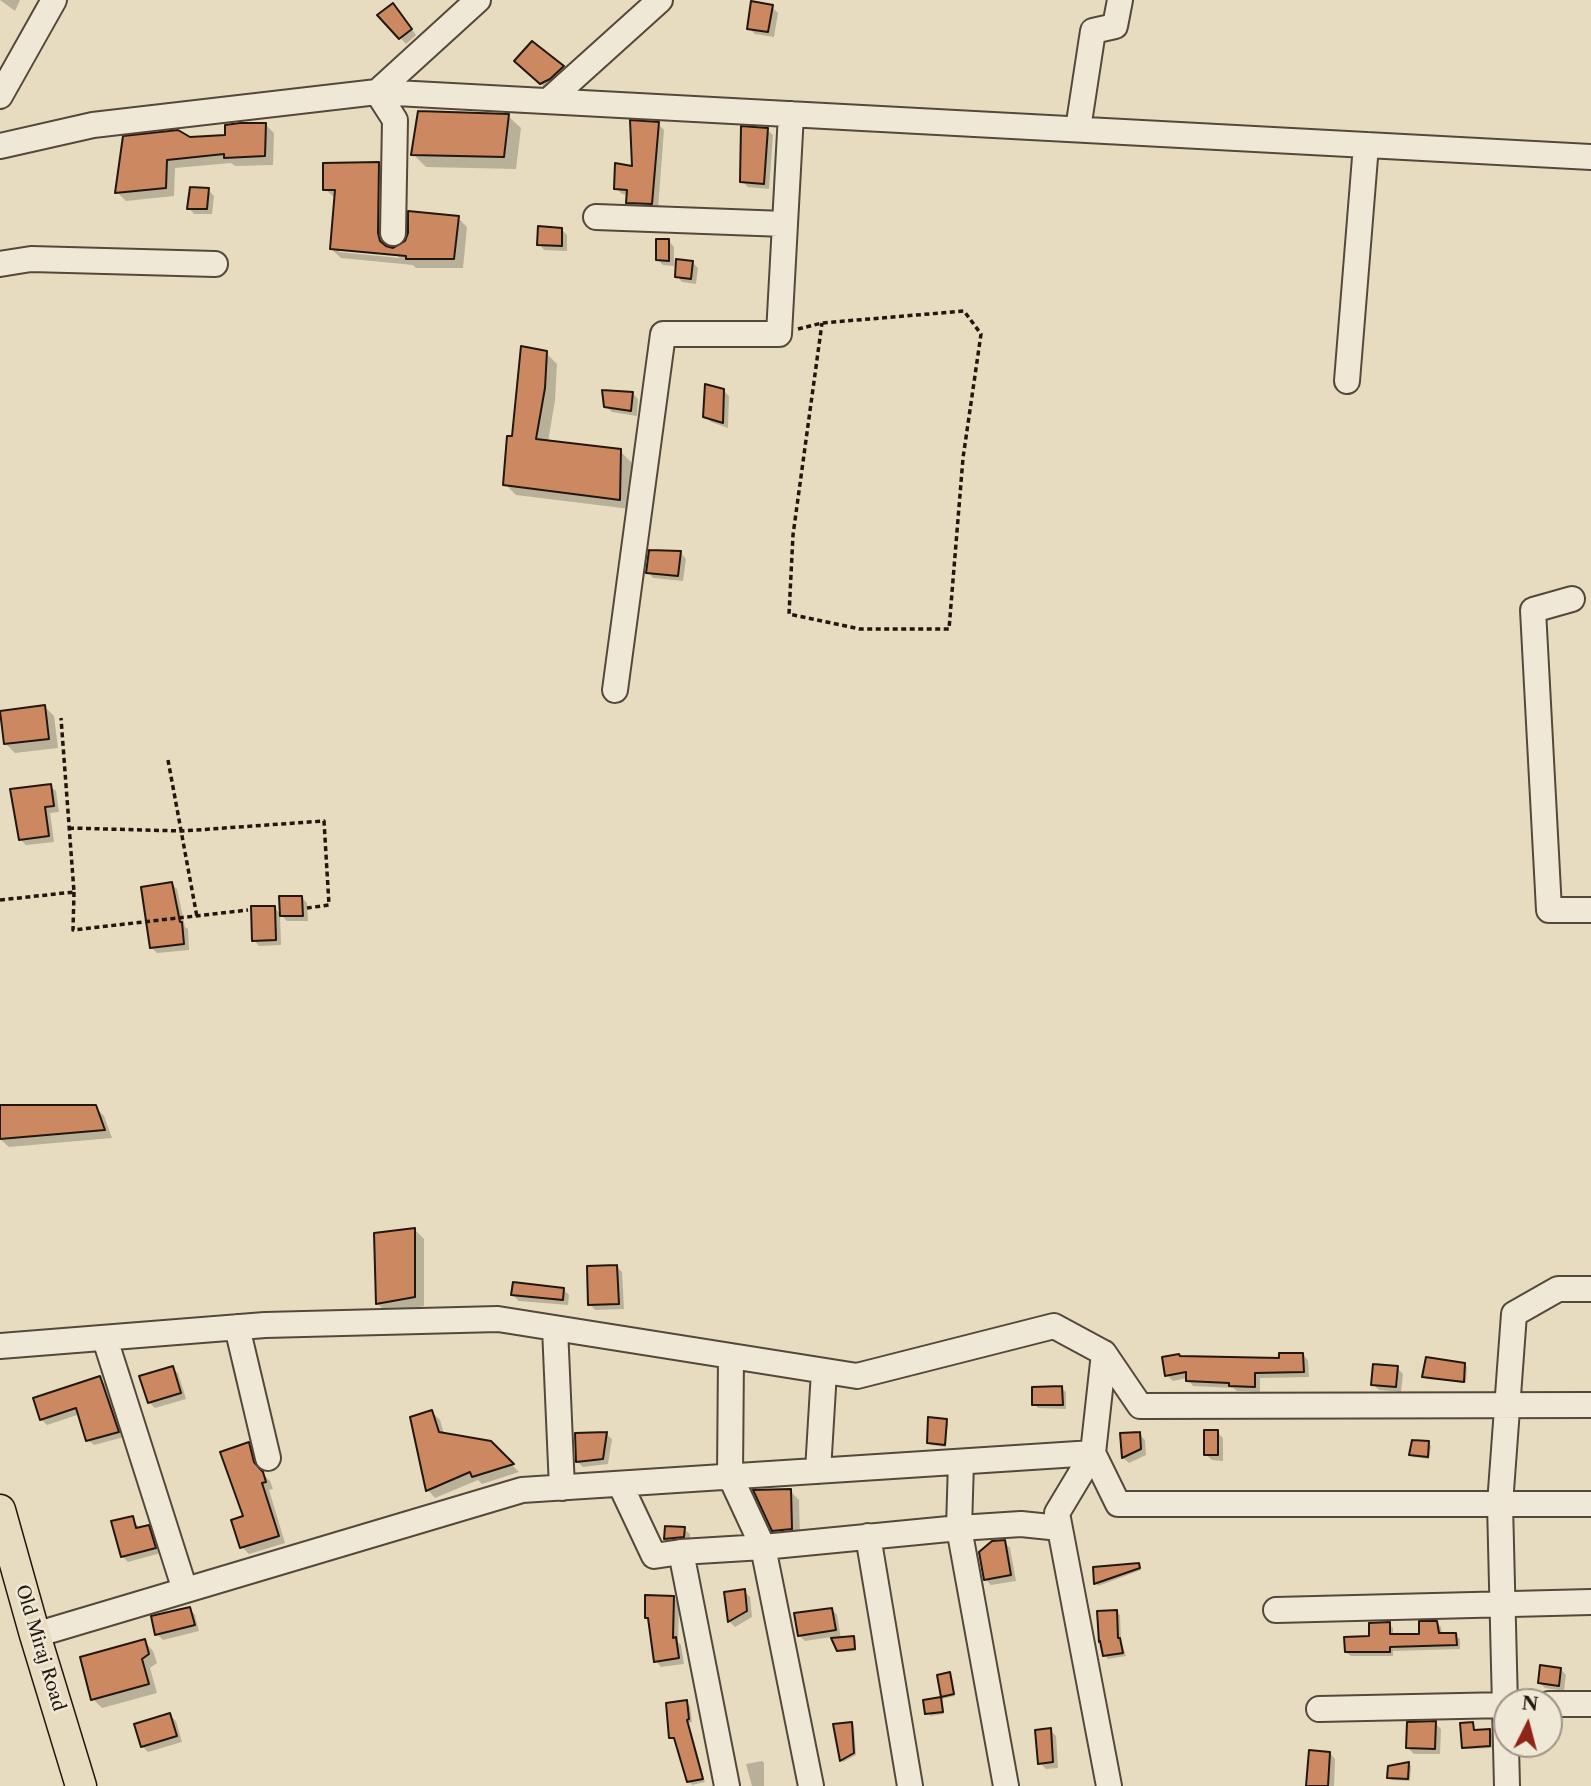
<!DOCTYPE html>
<html>
<head>
<meta charset="utf-8">
<style>
	body { margin:0 }
	#map { position:relative; width:1591px; height:1786px; overflow:hidden; background:#e8dcc0; font-family:"Libre Caslon Text",serif }
	canvas { display:block }
	.north { position:absolute; left:1493px; top:1688px; width:70px; height:70px; box-sizing:border-box; background:#f0e8d6; border:2px solid #9e9486; border-radius:50%; rotate:6deg; font-size:19px; font-weight:700; line-height:28px; text-align:center; color:#22170e }
	.north::after { content:''; display:block; margin:auto; width:24px; height:32px; background:#8f2418; clip-path:polygon(50% 0,100% 100%,50% 72%,0 100%) }
</style>
</head>
<body>
<div id="map">
<canvas width="1591" height="1786"></canvas>
<div class="north">N</div>
</div>
<script>
const c = document.querySelector('canvas').getContext('2d');
c.lineJoin = 'round';
function fill(path, color) { c.fillStyle = color; c.fill(path, 'evenodd'); }
const shape = rows => new Path2D(rows.map(r => 'M' + r).join(''));
function trace(path, color, width, dash) { c.strokeStyle = color; c.lineWidth = width; c.lineCap = dash ? 'butt' : 'round'; c.setLineDash(dash || []); c.stroke(path); }
function label(font, color, halo, rows, align = 'center') {
  c.font = font + ' "Libre Caslon Text",serif'; c.lineWidth = 5; c.setLineDash([]); c.textBaseline = 'middle'; c.strokeStyle = halo; c.fillStyle = color; for (const [text, x, y, turn = 0] of rows) {
    c.save(); c.translate(x, y); c.rotate((+turn || 0) * Math.PI / 180); c.textAlign = isNaN(turn) ? turn : align; if (halo) c.strokeText(text, 0, 0); c.fillText(text, 0, 0); c.restore();
  }
}
const shadow = shape([
	[0,0,20,0,15,11],
	[772,7,778,13,774,37,755,34,749,28],
	[398,11,416,35,406,44,379,15],
	[532,44,569,73,547,89,522,67],
	[508,116,521,128,516,169,426,167,413,154],
	[265,124,274,133,273,165,235,166,231,163,175,168,174,196,126,201,117,192,190,139,226,137],
	[658,124,664,130,658,209,634,208,628,203,628,195,622,194,616,188,634,168],
	[767,130,773,135,769,189,748,187,742,181],
	[379,164,388,173,388,248,394,250,458,218,467,227,463,268,416,268,413,265,341,258,331,249,336,199,325,189],
	[339,248,396,254,400,258,339,252],
	[208,190,214,196,212,214,194,214,189,208],
	[561,229,567,235,567,251,544,250,539,244],
	[669,241,674,247,674,266,663,265,657,259],
	[692,262,698,268,696,284,682,282,677,276],
	[546,353,557,364,555,400,548,442,620,451,631,462,630,509,516,495,505,484,513,438],
	[723,390,729,396,728,428,711,422,705,416],
	[633,394,638,399,637,416,612,412,606,406],
	[681,553,686,559,683,581,653,578,648,572],
	[45,707,54,716,58,748,15,753,6,744],
	[50,786,56,791,59,812,50,813,54,842,26,845,20,839],
	[172,884,177,889,185,927,188,929,189,950,157,953,151,947],
	[301,897,307,903,308,921,287,921,280,914,281,945,259,946,254,940,274,907,281,915],
	[0,1107,95,1107,104,1116,112,1138,9,1147,0,1139],
	[415,1230,424,1239,424,1306,387,1313,377,1303],
	[616,1266,622,1272,624,1309,595,1310,590,1304],
	[563,1289,569,1295,568,1305,519,1301,513,1295],
	[1302,1354,1308,1360,1309,1377,1260,1378,1260,1392,1237,1391,1233,1388,1193,1386,1187,1378,1173,1381,1167,1375,1181,1358,1281,1360],
	[1464,1365,1467,1367,1466,1383,1427,1379,1424,1377],
	[172,1368,178,1373,186,1399,155,1408,149,1402],
	[1397,1368,1403,1374,1401,1392,1379,1390,1373,1384],
	[100,1378,105,1384,124,1437,94,1445,88,1440,80,1414,47,1425,41,1419],
	[1061,1388,1066,1392,1066,1409,1038,1408,1034,1404],
	[432,1412,440,1420,444,1434,490,1443,519,1472,482,1484,478,1480,435,1498,428,1490],
	[946,1420,948,1423,946,1447,931,1445,929,1443],
	[1217,1432,1223,1438,1223,1461,1212,1460,1206,1455],
	[606,1434,612,1439,608,1464,583,1467,577,1461],
	[1139,1434,1145,1440,1146,1455,1129,1463,1123,1458,1122,1435],
	[1428,1443,1431,1446,1429,1459,1413,1457,1411,1455],
	[248,1444,256,1452,261,1472,270,1481,273,1489,269,1490,285,1543,249,1554,242,1547],
	[790,1491,799,1500,800,1538,783,1540,774,1530],
	[132,1518,140,1529,148,1526,154,1532,161,1553,128,1562,122,1556],
	[684,1529,690,1534,690,1542,672,1544,666,1539],
	[1004,1542,1010,1548,1016,1581,991,1585,985,1579],
	[1138,1565,1141,1570,1098,1586,1096,1583],
	[744,1591,750,1597,752,1617,735,1627,729,1621],
	[673,1597,679,1603,678,1642,681,1645,684,1664,661,1667,656,1661,650,1621,647,1617],
	[190,1609,195,1615,199,1631,163,1640,157,1634],
	[831,1609,837,1615,841,1639,853,1638,856,1640,856,1651,841,1652,832,1637,805,1641,799,1635],
	[1116,1612,1120,1615,1121,1641,1126,1656,1108,1659,1105,1655],
	[1437,1623,1441,1627,1442,1635,1455,1635,1460,1639,1460,1649,1393,1651,1393,1656,1351,1656,1346,1652,1371,1638,1389,1624,1393,1628,1393,1636,1421,1635],
	[144,1641,153,1651,157,1663,150,1668,157,1693,102,1708,93,1699],
	[1561,1670,1566,1675,1564,1691,1545,1688,1540,1683],
	[950,1674,952,1677,955,1696,942,1699,944,1714,930,1716,925,1701,942,1699,939,1676],
	[686,1702,690,1706,692,1722,689,1723,705,1782,692,1785,689,1781,677,1741,671,1737],
	[170,1715,176,1721,182,1742,148,1752,142,1746],
	[852,1723,854,1726,856,1755,843,1762,841,1760],
	[1435,1723,1441,1729,1440,1754,1414,1754,1408,1748],
	[1472,1724,1475,1732,1489,1731,1492,1734,1492,1748,1466,1749,1464,1747],
	[1050,1730,1056,1736,1058,1768,1046,1769,1040,1763],
	[1330,1753,1335,1759,1334,1786,1308,1786],
	[762,1761,764,1763,764,1786,752,1786,746,1764],
	[1408,1764,1411,1766,1410,1781,1392,1780,1389,1777]
]);
const building = shape([
	[751,1,773,5,768,32,747,29,751,1],
	[393,3,412,29,399,39,377,15,393,3],
	[532,41,564,66,550,79,540,84,514,61,532,41],
	[418,111,509,114,504,157,411,155,418,111],
	[630,120,659,122,652,204,626,203,627,190,614,189,615,163,632,166,630,120],
	[240,123,266,123,265,156,224,158,224,154,167,160,166,188,115,193,123,136,178,130,190,137,225,135,225,125,240,123],
	[741,126,768,128,764,184,740,182,741,126],
	[379,162,378,233,380,241,386,246,393,248,405,241,408,233,408,211,459,216,454,259,406,259,406,256,330,249,335,190,323,190,323,163,379,162],
	[190,187,209,188,207,209,187,209,190,187],
	[538,226,562,228,562,246,537,245,538,226],
	[656,239,669,239,669,261,656,260,656,239],
	[676,259,693,261,691,279,675,277,676,259],
	[521,346,547,351,545,388,536,439,621,449,620,500,503,485,507,436,512,436,521,346],
	[705,384,724,389,723,423,703,417,705,384],
	[602,390,633,392,631,411,604,407,602,390],
	[649,550,681,551,678,576,646,573,649,550],
	[45,705,49,739,4,744,0,711,45,705],
	[51,784,54,806,45,807,49,836,19,840,10,789,51,784],
	[172,882,180,922,182,922,184,944,150,948,141,887,172,882],
	[279,896,302,896,303,916,280,916,279,896],
	[251,906,275,906,276,940,252,941,251,906],
	[0,1105,96,1105,105,1130,0,1139,0,1105],
	[415,1228,415,1297,376,1304,374,1233,415,1228],
	[617,1265,619,1304,588,1305,587,1266,617,1265],
	[513,1282,564,1288,563,1300,511,1295,513,1282],
	[1279,1353,1303,1353,1304,1372,1255,1373,1255,1387,1229,1386,1229,1383,1186,1381,1186,1372,1165,1376,1162,1357,1179,1354,1180,1356,1279,1358,1279,1353],
	[1426,1357,1465,1363,1464,1382,1422,1377,1426,1357],
	[1373,1364,1398,1366,1396,1387,1371,1385,1373,1364],
	[173,1366,181,1393,148,1403,139,1376,173,1366],
	[100,1376,119,1432,86,1441,76,1408,40,1420,33,1398,100,1376],
	[1062,1386,1063,1405,1032,1405,1032,1387,1062,1386],
	[432,1410,439,1432,491,1441,514,1464,472,1477,470,1472,426,1491,410,1417,432,1410],
	[928,1417,947,1419,945,1445,927,1443,928,1417],
	[1204,1430,1218,1430,1218,1455,1204,1455,1204,1430],
	[607,1432,603,1459,576,1462,575,1433,607,1432],
	[1140,1432,1141,1449,1122,1458,1120,1433,1140,1432],
	[1412,1440,1429,1441,1428,1457,1409,1455,1412,1440],
	[249,1442,254,1462,263,1472,266,1482,262,1483,279,1536,240,1548,231,1520,243,1516,220,1452,249,1442],
	[791,1489,792,1529,772,1531,753,1490,791,1489],
	[133,1516,136,1528,149,1525,156,1548,121,1557,111,1521,133,1516],
	[665,1526,685,1527,684,1537,664,1539,665,1526],
	[1005,1540,1011,1575,984,1580,979,1552,992,1541,1005,1540],
	[1139,1563,1140,1568,1094,1584,1093,1567,1139,1563],
	[745,1589,747,1611,728,1622,724,1592,745,1589],
	[645,1595,674,1596,673,1638,676,1637,679,1658,654,1662,648,1618,645,1618,645,1595],
	[190,1607,195,1625,155,1635,151,1616,190,1607],
	[832,1608,836,1630,798,1636,794,1613,832,1608],
	[1117,1610,1118,1638,1120,1638,1123,1653,1103,1656,1100,1641,1099,1642,1097,1611,1117,1610],
	[1419,1621,1437,1621,1439,1633,1456,1633,1457,1645,1390,1647,1390,1652,1345,1652,1344,1637,1369,1636,1369,1623,1390,1622,1390,1634,1419,1634,1419,1621],
	[854,1636,855,1649,837,1651,831,1638,854,1636],
	[145,1639,149,1654,142,1659,149,1684,91,1700,80,1657,145,1639],
	[1540,1665,1561,1668,1559,1686,1538,1683,1540,1665],
	[950,1672,954,1694,941,1697,937,1675,950,1672],
	[941,1697,943,1712,925,1714,923,1700,941,1697],
	[687,1700,689,1719,687,1720,703,1779,687,1782,674,1738,669,1738,666,1703,687,1700],
	[170,1713,177,1736,141,1747,134,1724,170,1713],
	[1436,1721,1435,1749,1406,1748,1407,1722,1436,1721],
	[852,1722,854,1753,840,1761,833,1724,852,1722],
	[1473,1722,1474,1730,1490,1729,1490,1746,1462,1748,1460,1723,1473,1722],
	[1051,1728,1053,1762,1038,1764,1035,1730,1051,1728],
	[1309,1750,1330,1752,1328,1786,1306,1786,1309,1750],
	[1409,1762,1408,1779,1387,1778,1388,1766,1409,1762]
]);
const path = shape([
	[798,329,822,323,964,311,981,334,963,458,949,629,860,629,789,614,793,535,822,323],
	[168,760,197,917],
	[69,828,182,831,324,821,329,905,307,908],
	[74,892,73,930,248,910],
	[0,900,74,892,61,718]
]);
const minor = shape([
	[377,92,395,120,393,233],
	[377,92,478,0],
	[0,96,54,0],
	[548,101,660,0],
	[1078,129,1093,31,1115,26,1120,0],
	[0,146,93,125,377,92,1591,157],
	[596,217,785,224],
	[0,264,31,259,215,264],
	[1347,381,1366,145],
	[1572,599,1533,610,1549,910,1591,910],
	[615,690,663,334,779,334,791,114],
	[237,1327,268,1458],
	[555,1328,562,1488],
	[105,1339,185,1590],
	[0,1346,265,1325,498,1319,857,1376,1054,1326,1104,1353,1140,1406,1591,1405],
	[1104,1353,1093,1453,1057,1513,1109,1786],
	[731,1356,730,1476,763,1547,811,1786],
	[961,1462,959,1528,1021,1524,1060,1528],
	[818,1471,824,1371],
	[620,1484,654,1556,681,1552,727,1786],
	[868,1536,910,1786],
	[681,1552,763,1547,959,1528,1006,1786],
	[1276,1610,1591,1602],
	[35,1635,522,1490,1093,1453,1118,1504,1591,1504],
	[1549,1704,1591,1704],
	[1319,1709,1507,1705],
	[1507,1786,1500,1504,1514,1314,1558,1289,1591,1289]
]);
const major = shape([
	[0,1510,35,1635,81,1786]
]);
const streetNames = [
	["Old Miraj Road",40,1648,73]
];
fill(shadow, '#0003');
fill(building, '#cc8961');
trace(building, '#22170e', 2);
trace(minor, '#54483a', 28);
trace(major, '#22170e', 33);
trace(path, '#22170e', 3.5, [5, 3.5]);
trace(minor, '#f0e8d6', 24);
trace(major, '#e8dcc0', 30);
label('18px', '#22170e', '#f0e8d6', streetNames);
</script>
</body>
</html>
